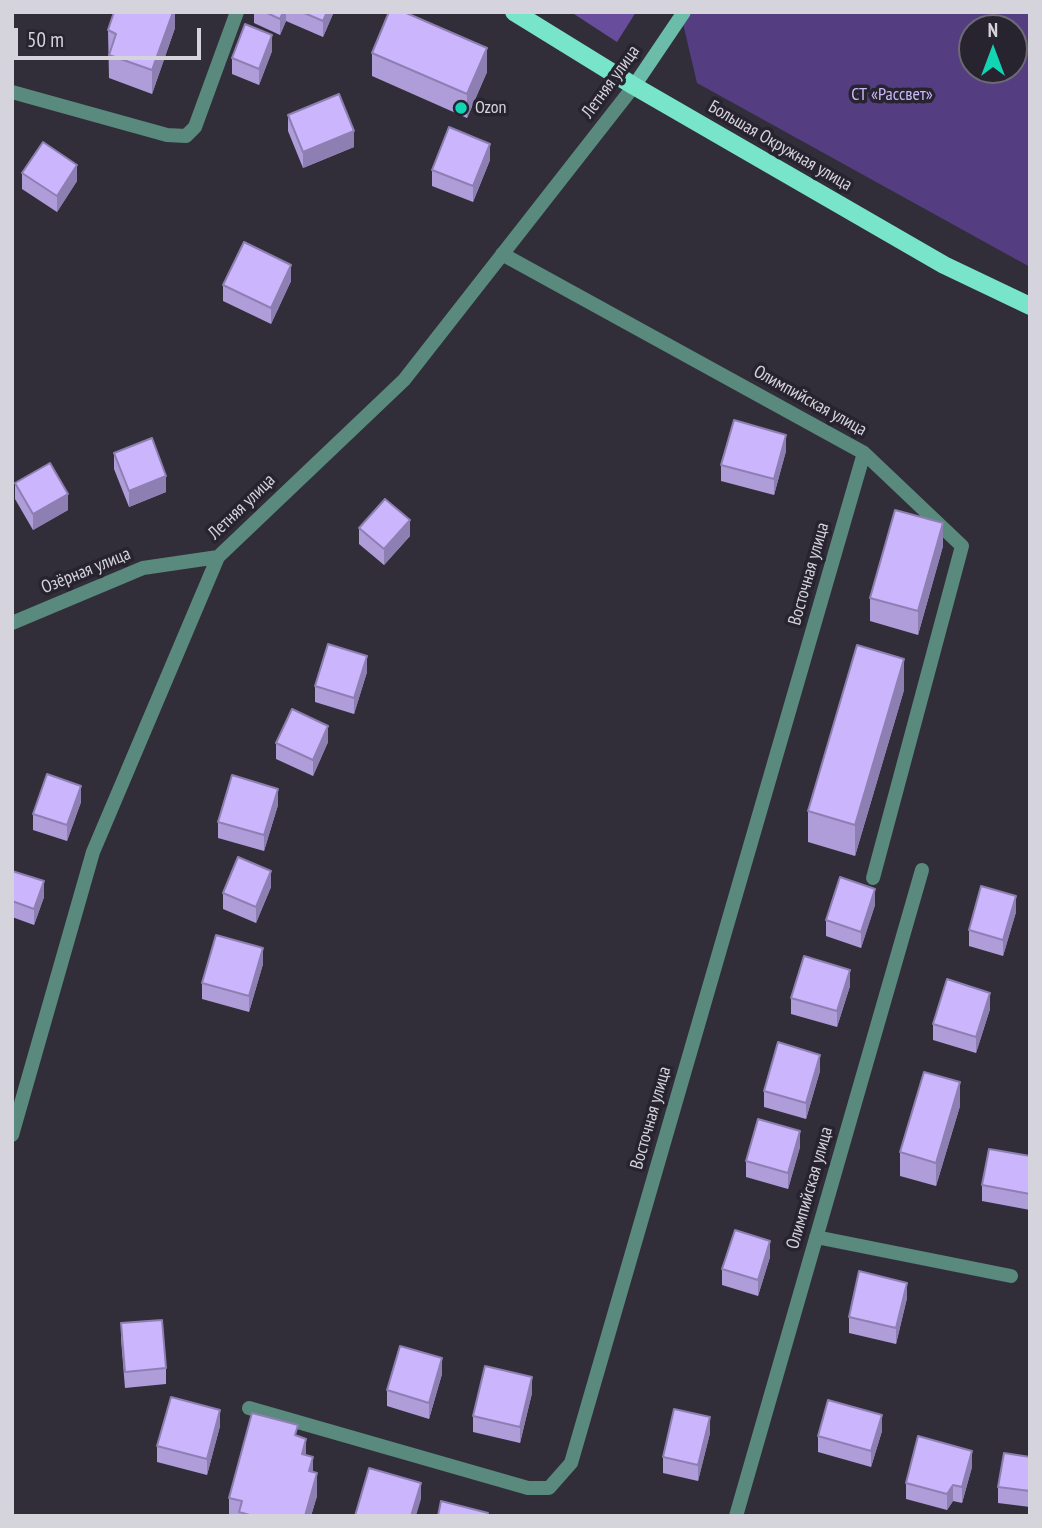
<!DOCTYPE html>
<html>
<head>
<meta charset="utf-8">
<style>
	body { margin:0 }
	#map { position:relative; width:1042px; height:1528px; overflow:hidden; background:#312e3a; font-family:"PT Sans Narrow",sans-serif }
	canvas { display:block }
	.frame { position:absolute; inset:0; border:14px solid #d5d3db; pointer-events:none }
	.north { position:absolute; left:958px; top:14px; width:70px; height:70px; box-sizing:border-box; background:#272430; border:2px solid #6d6a74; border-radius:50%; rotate:0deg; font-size:19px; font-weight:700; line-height:28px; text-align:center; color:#d5d3db }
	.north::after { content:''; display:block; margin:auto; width:24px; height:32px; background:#12d5b4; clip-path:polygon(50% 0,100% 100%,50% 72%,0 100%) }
	.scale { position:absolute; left:14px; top:28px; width:187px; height:32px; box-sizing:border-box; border:4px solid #d5d3db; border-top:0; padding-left:9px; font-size:21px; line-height:24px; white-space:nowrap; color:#d5d3db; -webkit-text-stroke:5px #272430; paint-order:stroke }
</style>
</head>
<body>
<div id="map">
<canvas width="1042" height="1528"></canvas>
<div class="frame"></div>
<div class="north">N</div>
<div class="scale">50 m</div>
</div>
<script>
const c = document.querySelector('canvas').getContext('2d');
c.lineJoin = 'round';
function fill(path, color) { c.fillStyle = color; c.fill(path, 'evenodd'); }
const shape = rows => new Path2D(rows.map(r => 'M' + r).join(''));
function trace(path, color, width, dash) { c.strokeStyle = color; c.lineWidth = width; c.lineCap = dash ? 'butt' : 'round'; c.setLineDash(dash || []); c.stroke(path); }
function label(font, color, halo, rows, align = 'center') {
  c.font = font + ' "PT Sans Narrow",sans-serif'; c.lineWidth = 7; c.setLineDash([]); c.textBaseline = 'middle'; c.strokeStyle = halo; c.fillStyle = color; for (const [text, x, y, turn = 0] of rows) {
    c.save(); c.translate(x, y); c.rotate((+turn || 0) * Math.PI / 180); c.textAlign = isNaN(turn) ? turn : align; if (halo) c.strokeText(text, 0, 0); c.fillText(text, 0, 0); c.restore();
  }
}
const green = shape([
	[683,12,1030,12,1030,267,697,83,681,15],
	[972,28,1014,28,1014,70,972,70]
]);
const forest = shape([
	[571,12,636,12,617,42]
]);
const street = shape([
	[12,92,167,135,186,136,195,127,237,12],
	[502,254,864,453,962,546,873,878],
	[12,623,143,568,218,557],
	[12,1135,93,852,218,557,404,380,634,86],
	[816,1237,1011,1276],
	[249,1408,528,1488,549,1488,571,1463,864,453],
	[736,1516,922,870]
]);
const secondary = shape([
	[634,86,684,12]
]);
const primary = shape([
	[514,12,634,86,944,265,1030,306]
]);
const wall = shape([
	[175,12,175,28,152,94,109,78,108,30],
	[254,12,333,12,333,14,323,37,286,21,280,35,254,23],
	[272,51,259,85,232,74,232,58],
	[372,53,487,72,467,118,372,76],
	[288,115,354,147,303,168,288,131],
	[490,160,473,202,432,186,432,170],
	[22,173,77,181,57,212,22,189],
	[291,281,271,324,223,301,223,285],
	[786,451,774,495,721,481,721,465],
	[114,453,166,492,129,507,114,469],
	[15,483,68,510,33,530,15,499],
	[359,528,410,536,384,565,359,544],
	[943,546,918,635,870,621,870,598],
	[367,672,354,714,315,702,315,686],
	[904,690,855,856,808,842,808,811],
	[328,742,313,776,276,759,276,743],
	[81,802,67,841,33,830,33,814],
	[278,805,264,851,218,838,218,822],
	[12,871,44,897,34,925,12,917],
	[271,887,256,923,223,909,223,893],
	[875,905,861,948,826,936,826,920],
	[1016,912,1003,956,969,946,969,930],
	[263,964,249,1012,202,999,202,983],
	[850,986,837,1027,791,1014,791,998],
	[990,1009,976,1053,933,1040,933,1024],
	[820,1071,806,1119,764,1107,764,1091],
	[960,1106,936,1186,900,1176,900,1152],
	[800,1147,788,1189,746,1177,746,1161],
	[1030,1156,1030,1210,982,1201,982,1185],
	[770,1257,758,1296,722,1285,722,1269],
	[907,1298,896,1344,849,1333,849,1317],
	[121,1323,166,1368,166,1384,125,1388,121,1339],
	[442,1374,429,1419,387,1406,387,1390],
	[532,1393,520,1443,473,1432,473,1416],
	[220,1426,207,1475,157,1462,157,1446],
	[882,1431,871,1467,818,1452,818,1436],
	[710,1433,698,1481,663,1473,663,1457],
	[298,1436,313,1472,317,1496,311,1516,229,1516,229,1498],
	[1030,1457,1030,1507,998,1503,998,1487],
	[972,1467,962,1503,953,1501,947,1510,906,1499,906,1483]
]);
const shadedWall = shape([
	[173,12,175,12,175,28,152,94,152,70],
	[283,12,286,12,286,21,280,35,280,19],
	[327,12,333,12,333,14,323,37,323,21],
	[272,35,272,51,259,85,259,69],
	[487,48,487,72,467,118,467,94],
	[354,131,354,147,303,168,303,152],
	[490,144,490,160,473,202,473,186],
	[77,165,77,181,57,212,57,196],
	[291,265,291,281,271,324,271,308],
	[786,435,786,451,774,495,774,479],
	[166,476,166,492,129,507,129,491],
	[68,494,68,510,33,530,33,514],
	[410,520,410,536,384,565,384,549],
	[943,523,943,546,918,635,918,611],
	[367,656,367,672,354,714,354,698],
	[904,659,904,690,855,856,855,825],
	[328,726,328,742,313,776,313,760],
	[81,786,81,802,67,841,67,825],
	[278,789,278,805,264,851,264,835],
	[271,871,271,887,256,923,256,907],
	[44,881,44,897,34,925,34,909],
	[875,889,875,905,861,948,861,932],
	[1016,896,1016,912,1003,956,1003,940],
	[263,948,263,964,249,1012,249,996],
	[850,970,850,986,837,1027,837,1011],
	[990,993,990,1009,976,1053,976,1037],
	[820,1055,820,1071,806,1119,806,1103],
	[960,1082,960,1106,936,1186,936,1163],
	[800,1131,800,1147,788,1189,788,1173],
	[770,1241,770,1257,758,1296,758,1280],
	[907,1283,907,1298,896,1344,896,1328],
	[442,1358,442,1374,429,1419,429,1403],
	[532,1377,532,1393,520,1443,520,1427],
	[220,1410,220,1426,207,1475,207,1459],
	[882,1415,882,1431,871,1467,871,1451],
	[710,1417,710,1433,698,1481,698,1465],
	[306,1439,306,1462,302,1454],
	[972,1451,972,1467,962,1503,962,1487],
	[313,1457,313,1480,309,1471],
	[317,1473,317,1496,311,1516,305,1516],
	[421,1483,421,1499,416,1516,411,1516],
	[953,1485,953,1501,947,1510,947,1494]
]);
const building = shape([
	[114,12,173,12,152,70,109,55,116,34,108,30,114,12],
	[265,12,283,12,280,19,265,12],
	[302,12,327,12,323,21,302,12],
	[389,12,404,12,487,48,467,94,372,53,389,12],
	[245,24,272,35,259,69,232,58,245,24],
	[339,94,354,131,303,152,288,115,339,94],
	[449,127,490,144,473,186,432,170,449,127],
	[43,142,77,165,57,196,22,173,43,142],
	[244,242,291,265,271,308,223,285,244,242],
	[734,420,786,435,774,479,721,465,734,420],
	[152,438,166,476,129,491,114,453,152,438],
	[50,463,68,494,33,514,15,483,50,463],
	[385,499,410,520,384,549,359,528,385,499],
	[895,510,943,523,918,611,870,598,895,510],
	[328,644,367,656,354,698,315,686,328,644],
	[857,645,904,659,855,825,808,811,857,645],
	[292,709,328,726,313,760,276,743,292,709],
	[47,774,81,786,67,825,33,814,47,774],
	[232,775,278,789,264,835,218,822,232,775],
	[238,857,271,871,256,907,223,893,238,857],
	[12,871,44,881,34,909,12,901,12,871],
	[840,877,875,889,861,932,826,920,840,877],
	[981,886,1016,896,1003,940,969,930,981,886],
	[216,935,263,948,249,996,202,983,216,935],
	[804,956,850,970,837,1011,791,998,804,956],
	[947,979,990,993,976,1037,933,1024,947,979],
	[778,1042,820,1055,806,1103,764,1091,778,1042],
	[924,1072,960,1082,936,1163,900,1152,924,1072],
	[758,1119,800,1131,788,1173,746,1161,758,1119],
	[989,1149,1030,1156,1030,1194,982,1185,989,1149],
	[735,1230,770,1241,758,1280,722,1269,735,1230],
	[859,1271,907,1283,896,1328,849,1317,859,1271],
	[162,1320,166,1368,125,1372,121,1323,162,1320],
	[400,1346,442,1358,429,1403,387,1390,400,1346],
	[485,1366,532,1377,520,1427,473,1416,485,1366],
	[171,1397,220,1410,207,1459,157,1446,171,1397],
	[828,1400,882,1415,871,1451,818,1436,828,1400],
	[674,1409,710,1417,698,1465,663,1457,674,1409],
	[252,1413,298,1425,295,1435,306,1439,302,1454,313,1457,309,1471,317,1473,305,1516,253,1516,239,1512,242,1501,229,1498,252,1413],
	[918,1436,972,1451,962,1487,953,1485,947,1494,906,1483,918,1436],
	[1004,1453,1030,1457,1030,1491,998,1487,1004,1453],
	[369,1468,421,1483,411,1516,355,1516,369,1468],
	[441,1501,488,1513,487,1516,438,1516,441,1501]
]);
const markers = [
	[461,108,7,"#12d5b4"]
];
const streetNames = [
	["Летняя улица",611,82,-54],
	["Большая Окружная улица",780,146,30],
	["Олимпийская улица",810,401,29],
	["Летняя улица",242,507,-44],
	["Озёрная улица",86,571,-22],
	["Восточная улица",809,574,-74],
	["Восточная улица",651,1118,-74],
	["Олимпийская улица",810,1188,-74]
];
const parkNames = [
	["СТ «Рассвет»",892,95]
];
const poiNames = [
	["Ozon",475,108]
];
fill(green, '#543d81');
fill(forest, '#694d9d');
trace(street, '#598a7d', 14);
trace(secondary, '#6bbca8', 14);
trace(primary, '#78e4ca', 18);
fill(wall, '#af9dda');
fill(shadedWall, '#8e7fb2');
fill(building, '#cbb6fe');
trace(building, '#8e7fb2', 2);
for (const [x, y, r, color] of markers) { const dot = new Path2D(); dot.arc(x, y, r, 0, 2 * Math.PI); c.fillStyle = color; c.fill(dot); trace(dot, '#272430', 2.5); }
label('18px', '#d5d3db', '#272430', streetNames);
label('18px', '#cbb8fb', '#272430', parkNames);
label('18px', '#d5d3db', '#272430', poiNames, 'left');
</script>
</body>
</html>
